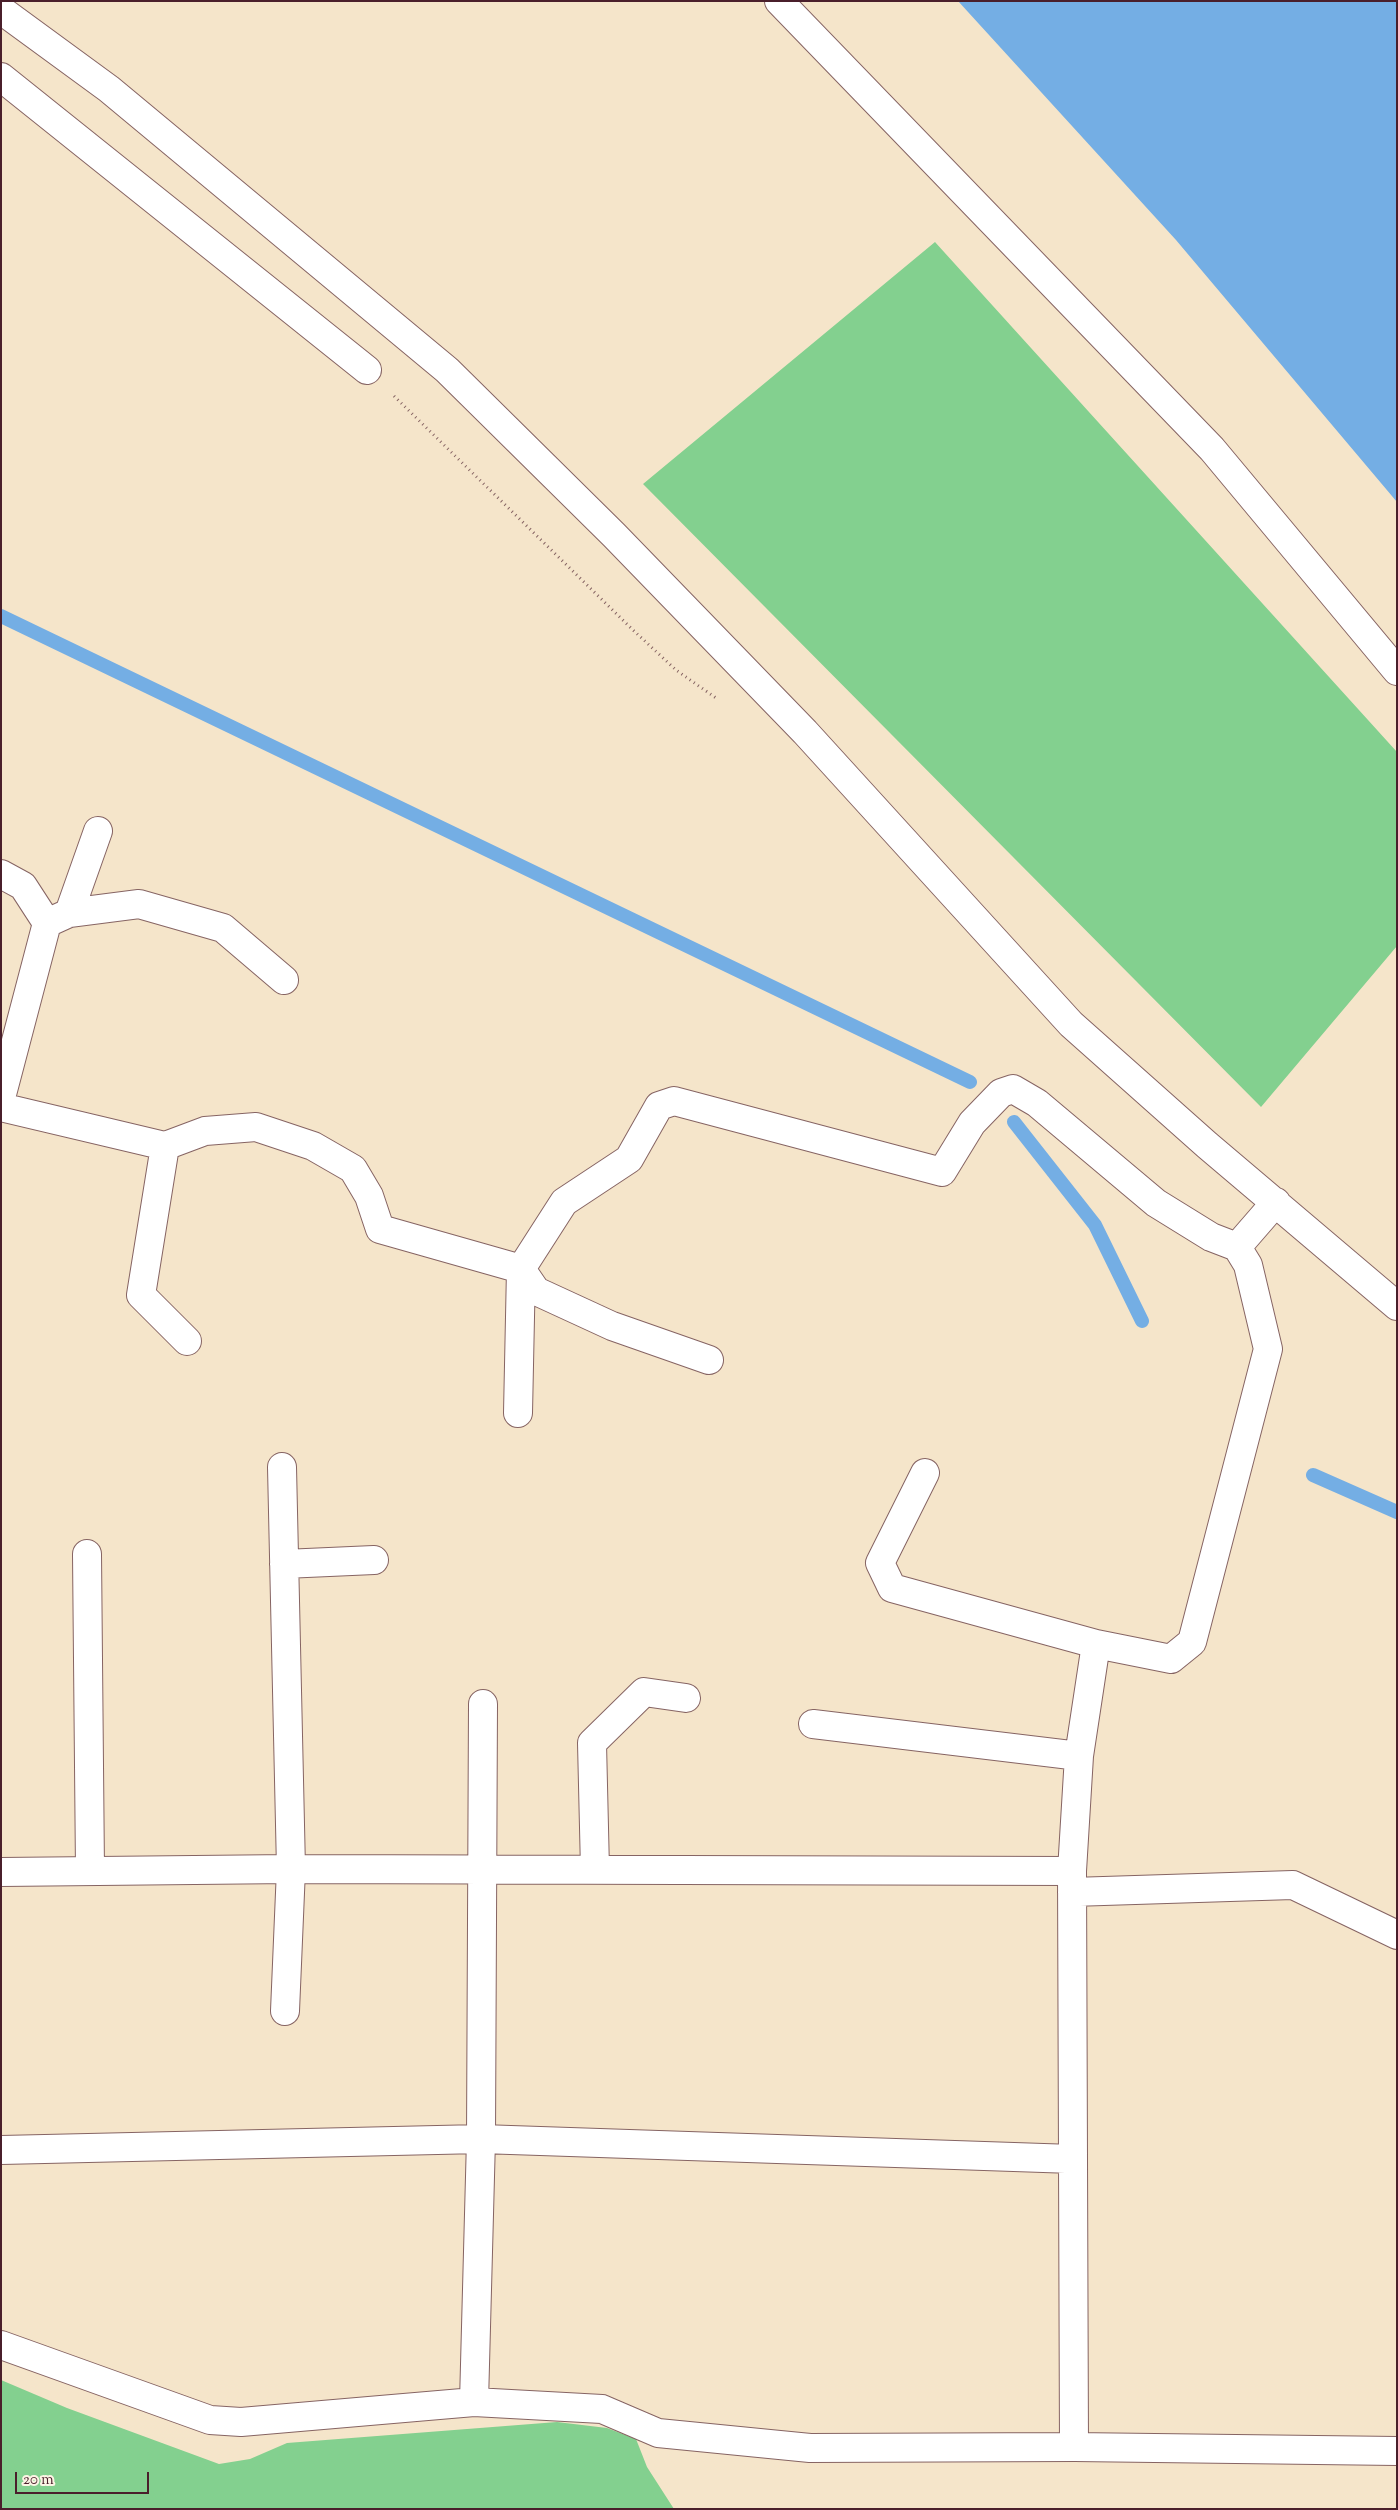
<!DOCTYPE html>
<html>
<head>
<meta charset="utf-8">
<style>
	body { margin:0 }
	#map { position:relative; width:1398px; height:2510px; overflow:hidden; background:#f5e5ca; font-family:"Sorts Mill Goudy",serif }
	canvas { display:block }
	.frame { position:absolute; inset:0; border:2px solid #4a1f2b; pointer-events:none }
	.scale { position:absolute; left:15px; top:2472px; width:134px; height:22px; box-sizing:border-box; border:2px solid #4a1f2b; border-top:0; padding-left:6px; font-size:15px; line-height:18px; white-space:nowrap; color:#4a1f2b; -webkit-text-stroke:4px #fcf5e5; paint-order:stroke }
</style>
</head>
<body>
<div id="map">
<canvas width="1398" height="2510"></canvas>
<div class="frame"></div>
<div class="scale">20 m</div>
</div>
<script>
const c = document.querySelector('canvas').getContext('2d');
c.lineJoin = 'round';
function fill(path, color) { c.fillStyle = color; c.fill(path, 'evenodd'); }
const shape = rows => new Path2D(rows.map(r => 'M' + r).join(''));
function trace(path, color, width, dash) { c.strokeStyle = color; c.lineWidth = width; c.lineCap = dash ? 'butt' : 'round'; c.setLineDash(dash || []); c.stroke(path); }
const green = shape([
	[935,242,1397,752,1397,946,1261,1107,643,484],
	[1,2380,67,2408,219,2464,250,2459,287,2443,557,2422,607,2428,636,2439,647,2467,674,2509,1,2509]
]);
const water = shape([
	[958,1,1397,1,1397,502,1176,240]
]);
const stream = shape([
	[1,616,970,1082],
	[1014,1122,1095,1225,1142,1321],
	[1313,1475,1397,1512]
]);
const path = shape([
	[394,396,633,630,676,670,716,698]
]);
const minor = shape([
	[779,1,1212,449,1397,671],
	[1,10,109,89,447,370,614,535,805,732,1071,1024,1207,1145,1397,1306],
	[1,77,367,370],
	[1,874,23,886,47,923,1,1098],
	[69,913,98,831],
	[47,923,69,913,139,904,223,928,284,980],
	[1,1107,165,1146,205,1131,256,1127,313,1146,353,1169,369,1196,380,1229,521,1269,536,1291,612,1326,709,1360],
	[165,1146,141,1295,187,1341],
	[518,1413,521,1269,564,1202,629,1159,659,1106,674,1101,942,1172,972,1123,1001,1093,1013,1089,1037,1103,1156,1203,1211,1237,1237,1247,1276,1202],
	[282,1467,291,1869,285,2011],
	[925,1473,880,1563,892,1588,1096,1644,1171,1659,1192,1642,1268,1349,1248,1265,1237,1247],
	[87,1554,90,1871],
	[284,1564,374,1560],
	[813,1724,1079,1756],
	[595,1870,592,1743,644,1692,686,1698],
	[1072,1871,1079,1756,1096,1644],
	[1,1872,291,1869,1072,1871,1074,2447],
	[1072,1892,1293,1885,1397,1935],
	[1,2150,481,2139,1073,2159],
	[1,2345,210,2420,241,2422,474,2402,602,2409,658,2433,810,2448,1074,2447,1397,2451],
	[474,2402,481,2139,483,1704]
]);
fill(green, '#83d08f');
fill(water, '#74aee4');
trace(stream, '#74aee4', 14);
trace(minor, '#866463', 30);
trace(path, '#866463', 3, [1, 4]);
trace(minor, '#fff', 28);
</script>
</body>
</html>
